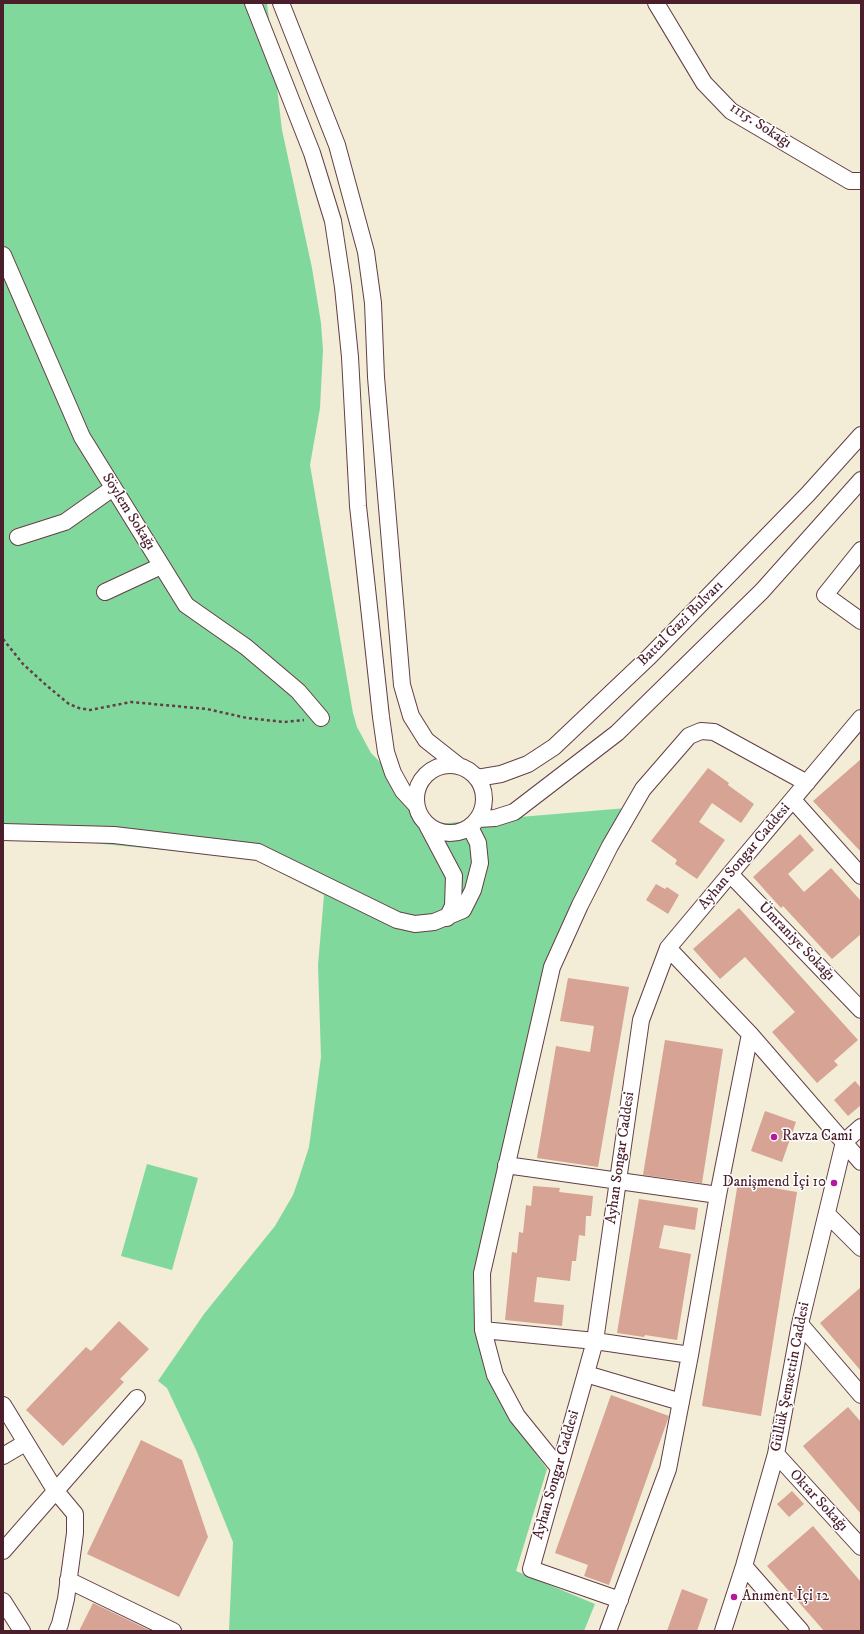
<!DOCTYPE html>
<html>
<head>
<meta charset="utf-8">
<style>
	body { margin:0 }
	#map { position:relative; width:864px; height:1634px; overflow:hidden; background:#f3ecd6; font-family:"IM FELL DW Pica",serif }
	canvas { display:block }
	.frame { position:absolute; inset:0; border:4px solid #4a1f2b; pointer-events:none }
</style>
</head>
<body>
<div id="map">
<canvas width="864" height="1634"></canvas>
<div class="frame"></div>
</div>
<script>
const c = document.querySelector('canvas').getContext('2d');
c.lineJoin = 'round';
function fill(path, color) { c.fillStyle = color; c.fill(path, 'evenodd'); }
const shape = rows => new Path2D(rows.map(r => 'M' + r).join(''));
function trace(path, color, width, dash) { c.strokeStyle = color; c.lineWidth = width; c.lineCap = dash ? 'butt' : 'round'; c.setLineDash(dash || []); c.stroke(path); }
function label(font, color, halo, rows, align = 'center') {
  c.font = font + ' "IM FELL DW Pica",serif'; c.lineWidth = 3; c.setLineDash([]); c.textBaseline = 'middle'; c.strokeStyle = halo; c.fillStyle = color; for (const [text, x, y, turn = 0] of rows) {
    c.save(); c.translate(x, y); c.rotate((+turn || 0) * Math.PI / 180); c.textAlign = isNaN(turn) ? turn : align; if (halo) c.strokeText(text, 0, 0); c.fillText(text, 0, 0); c.restore();
  }
}
const green = shape([
	[3,3,267,3,282,130,312,268,321,323,323,350,320,408,310,465,353,713,357,727,371,753,390,772,424,825,627,808,587,874,568,912,539,987,532,1027,473,1286,476,1333,485,1368,512,1421,547,1469,516,1571,595,1604,584,1631,229,1631,233,1542,197,1452,167,1388,158,1381,204,1314,275,1226,293,1195,299,1178,309,1147,321,1057,318,965,324,895,252,858,70,841,3,841],
	[147,1164,198,1178,172,1270,121,1256]
]);
const building = shape([
	[861,759,861,852,813,801],
	[708,768,729,783,728,785,754,804,741,823,712,803,699,822,725,840,697,879,675,864,677,860,651,841],
	[800,834,814,850,788,874,804,892,831,868,861,901,861,934,832,959,783,906,781,908,753,877],
	[656,884,665,889,667,887,679,895,668,914,646,900],
	[739,908,858,1040,834,1061,838,1065,817,1083,772,1032,795,1012,745,957,720,979,693,949],
	[568,978,629,987,598,1167,537,1158,556,1046,590,1052,594,1026,560,1021],
	[665,1040,723,1049,702,1183,643,1175],
	[855,1081,861,1088,861,1105,848,1116,834,1100],
	[765,1111,796,1122,782,1162,751,1151],
	[738,1182,797,1192,761,1416,702,1406],
	[533,1186,560,1188,559,1192,593,1196,591,1216,586,1216,585,1236,579,1235,576,1261,572,1261,570,1281,537,1277,534,1302,564,1305,562,1326,505,1320,512,1252,517,1253,519,1232,523,1233,526,1205,531,1206],
	[639,1199,698,1208,695,1230,664,1225,659,1248,691,1254,677,1340,645,1335,644,1337,617,1333],
	[861,1287,861,1371,820,1323],
	[119,1321,149,1349,120,1379,124,1382,63,1446,26,1410,86,1347,91,1351],
	[611,1395,669,1416,609,1585,584,1576,588,1565,555,1553],
	[848,1407,861,1422,861,1514,803,1446],
	[141,1440,182,1460,208,1537,179,1597,87,1554],
	[792,1491,804,1504,789,1517,777,1504],
	[813,1526,861,1582,861,1631,824,1631,767,1566],
	[682,1589,708,1599,697,1631,667,1631],
	[93,1603,151,1631,79,1631]
]);
const path = shape([
	[3,639,23,664,46,685,69,704,79,708,90,710,131,702,207,709,247,718,284,722,304,720]
]);
const minor = shape([
	[253,3,312,153,333,221,343,287,350,357,358,506,381,717,386,752,393,773,403,791,416,805],
	[281,3,337,145,366,252,373,303,376,377,402,685,411,716,426,740,459,766],
	[656,3,704,83,731,111,850,181,861,181],
	[3,255,82,437,186,605,246,647,298,691,321,718],
	[18,537,65,522,113,488],
	[861,550,825,595,861,621],
	[105,592,161,566],
	'416 799a34 34 0 1 1 68 0a34 34 0 1 1-68 0Z',
	[477,778,501,774,528,764,554,747,649,657,808,494,861,435],
	[793,800,861,876],
	[478,819,495,818,514,812,617,733,762,591,861,480],
	[427,825,454,876,453,906,447,918],
	[3,832,114,835,258,852,397,920,415,924,434,922,463,910,473,890,480,863,478,843,470,827],
	[731,875,861,1010],
	[668,948,750,1034,861,1162],
	[506,1165,718,1195],
	[827,1214,861,1248],
	[800,1324,861,1395],
	[483,1330,595,1341,690,1355],
	[586,1374,681,1402],
	[3,1405,55,1490,75,1514,75,1533,66,1599,60,1624,57,1631],
	[776,1454,861,1547],
	[3,1456,25,1443],
	[559,1468,517,1416,495,1375,483,1330,482,1273,552,967,580,905,610,846,643,789,689,736,701,731,714,732,807,783],
	[3,1551,137,1398],
	[744,1566,801,1631],
	[68,1580,173,1631],
	[620,1600,531,1569,595,1341,641,1020,668,948,861,718],
	[3,1601,22,1631],
	[608,1631,668,1469,690,1355,718,1195,750,1034],
	[723,1631,744,1566,776,1454,800,1324,844,1142,861,1127]
]);
const markers = [
	[774,1137,4,"#b5179e"],
	[834,1183,4,"#b5179e"],
	[734,1597,4,"#b5179e"]
];
const streetNames = [
	["1115. Sokağı",760,126,33],
	["Söylem Sokağı",128,512,58],
	["Battal Gazi Bulvarı",681,624,-45],
	["Ayhan Songar Caddesi",745,857,-50],
	["Ümraniye Sokağı",796,942,46],
	["Ayhan Songar Caddesi",621,1158,-82],
	["Güllük Şemsettin Caddesi",791,1377,-79],
	["Ayhan Songar Caddesi",557,1475,-74],
	["Oktar Sokağı",818,1501,47]
];
const poiNames = [
	["Ravza Cami",782,1137],
	["Danişmend İçi 10",826,1183,"right"],
	["Anıment İçi 12",742,1597]
];
fill(green, '#81d89d');
fill(building, '#d6a394');
trace(minor, '#633e45', 18);
trace(path, '#633e45', 2.5, [3, 3]);
trace(minor, '#fff', 16);
for (const [x, y, r, color] of markers) { const dot = new Path2D(); dot.arc(x, y, r, 0, 2 * Math.PI); c.fillStyle = color; c.fill(dot); trace(dot, '#fff', 1.5); }
label('15px', '#4a1f2b', '#fff', streetNames);
label('15px', '#4a1f2b', '#fff', poiNames, 'left');
</script>
</body>
</html>
